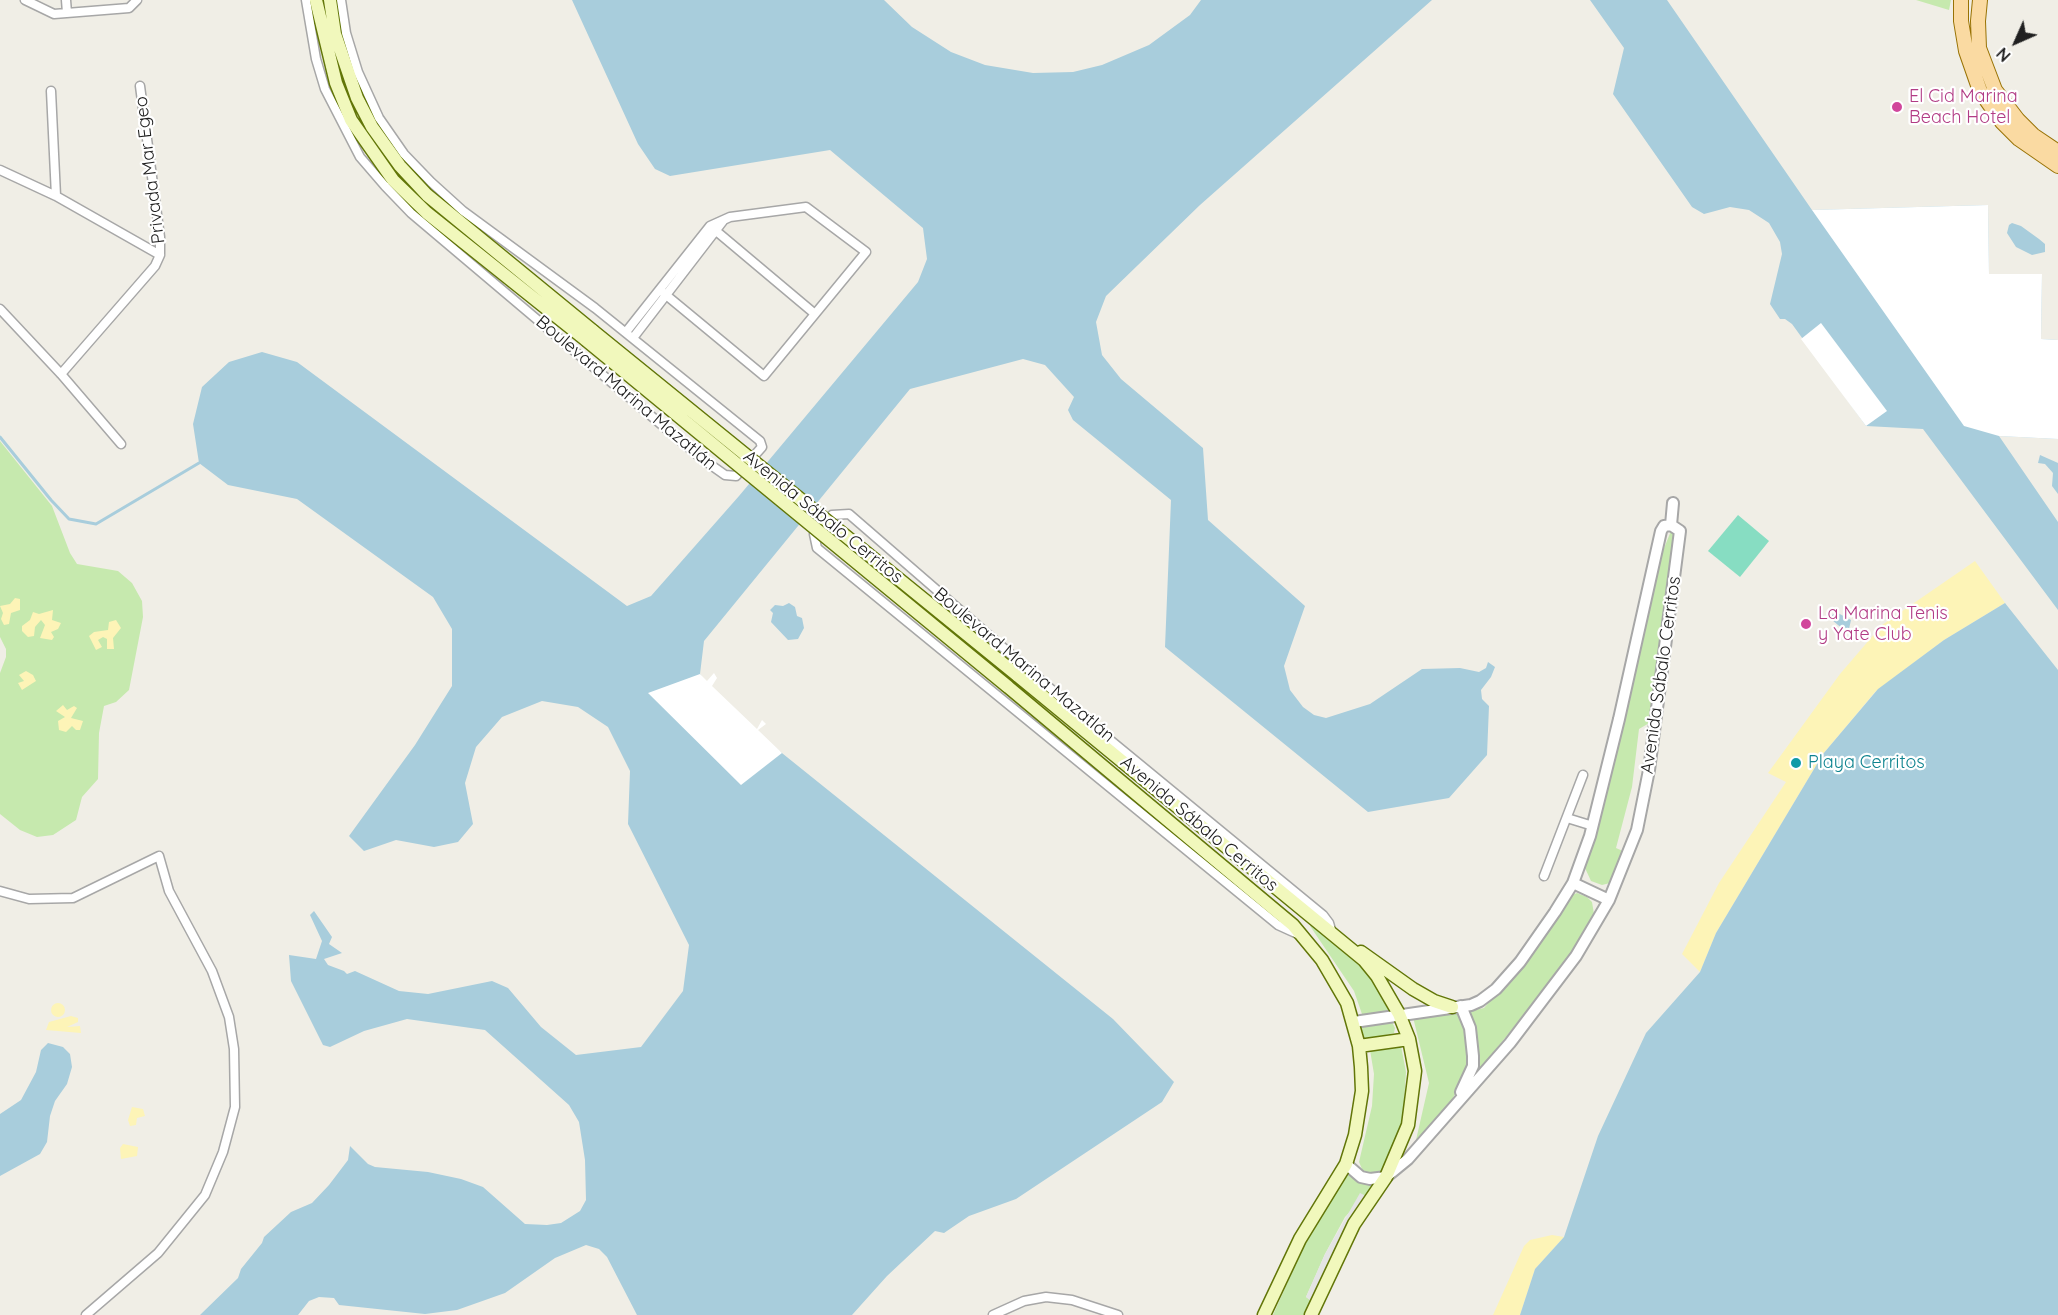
<!DOCTYPE html>
<html>
<head>
<meta charset="utf-8">
<style>
	body { margin:0 }
	#map { position:relative; width:2058px; height:1315px; overflow:hidden; background:#f0eee6; font-family:Quicksand,sans-serif }
	canvas { display:block }
	.north { position:absolute; left:1986px; top:12px; width:60px; height:60px; -webkit-text-stroke:4px #fff; paint-order:stroke; rotate:225deg; font-size:16px; font-weight:700; line-height:24px; text-align:center; color:#202020 }
	.north::after { content:''; display:block; margin:auto; width:21px; height:27px; background:#202020; clip-path:polygon(50% 0,100% 100%,50% 72%,0 100%) }
</style>
</head>
<body>
<div id="map">
<canvas width="2058" height="1315"></canvas>
<div class="north">N</div>
</div>
<script>
const c = document.querySelector('canvas').getContext('2d');
c.lineJoin = 'round';
function fill(path, color) { c.fillStyle = color; c.fill(path, 'evenodd'); }
const shape = rows => new Path2D(rows.map(r => 'M' + r).join(''));
function trace(path, color, width, dash) { c.strokeStyle = color; c.lineWidth = width; c.lineCap = dash ? 'butt' : 'round'; c.setLineDash(dash || []); c.stroke(path); }
function label(font, color, halo, rows, align = 'center') {
  c.font = font + ' Quicksand,sans-serif'; c.lineWidth = 4.5; c.setLineDash([]); c.textBaseline = 'middle'; c.strokeStyle = halo; c.fillStyle = color; for (const [text, x, y, turn = 0] of rows) {
    c.save(); c.translate(x, y); c.rotate((+turn || 0) * Math.PI / 180); c.textAlign = isNaN(turn) ? turn : align; if (halo) c.strokeText(text, 0, 0); c.fillText(text, 0, 0); c.restore();
  }
}
const grass = shape([
	[1916,0,1951,0,1949,10],
	[0,441,52,506,70,553,77,564,118,571,132,583,142,601,143,617,129,690,116,702,104,706,99,733,98,779,82,797,76,820,53,835,37,837,20,830,0,814,0,673,6,657,6,649,0,637],
	[1671,531,1676,532,1651,722,1639,729,1632,787,1616,848,1625,852,1610,883,1602,885,1591,881,1585,868,1611,771,1660,558],
	[1577,893,1587,897,1592,902,1594,914,1589,925,1568,959,1470,1082,1478,1064,1477,1046,1466,1012,1484,1008,1510,978,1570,896],
	[1313,924,1365,967,1393,1010,1363,1017,1354,991,1310,926],
	[1456,1011,1461,1014,1469,1039,1470,1066,1447,1109,1420,1141,1416,1140,1429,1083,1413,1017],
	[1386,1021,1392,1022,1395,1028,1394,1033,1364,1040,1361,1026],
	[1401,1046,1406,1072,1403,1119,1386,1171,1369,1175,1362,1169,1359,1162,1372,1106,1374,1074,1370,1050],
	[1349,1171,1361,1183,1376,1184,1345,1217,1325,1254,1306,1297,1313,1302,1308,1315,1273,1315,1313,1225]
]);
const sand = shape([
	[1975,561,2005,603,1944,640,1875,692,1823,754,1716,933,1700,972,1682,954,1719,883,1786,782,1768,773,1840,674,1882,625],
	[15,598,20,599,20,610,11,613,9,624,4,625,1,619,3,613,0,606,10,604],
	[53,610,52,620,61,623,58,629,51,632,54,637,52,640,40,638,45,625,41,620,35,627,34,636,28,637,22,631,22,626,30,620,33,612,39,614],
	[116,620,121,628,113,638,114,649,107,649,107,639,103,637,98,640,102,647,96,650,89,636,94,632,108,630,109,622],
	[26,671,33,675,36,681,22,690,18,683,24,681,19,675],
	[63,705,67,710,74,706,77,708,71,718,83,721,80,730,76,730,72,726,66,732,59,730,58,721,65,717,56,711],
	'51 1010a7 7 0 1 1 14 0a7 7 0 1 1-14 0Z',
	[71,1016,78,1018,78,1022,67,1027,80,1026,81,1033,46,1030,49,1022],
	[132,1107,143,1109,145,1116,137,1118,136,1125,130,1126,128,1120],
	[123,1144,138,1147,137,1156,121,1159,120,1148],
	[1552,1235,1564,1237,1535,1269,1520,1315,1493,1315,1524,1246,1530,1240]
]);
const pitch = shape([
	[1738,515,1769,541,1740,577,1708,551]
]);
const parking = shape([
	[1360,1193,1366,1196,1313,1302,1306,1297,1325,1254]
]);
const water = shape([
	[572,0,884,0,912,27,951,52,985,65,1033,73,1073,72,1102,65,1149,45,1190,15,1201,0,1432,0,1200,205,1106,296,1096,322,1102,355,1121,379,1203,448,1208,520,1305,606,1284,666,1290,690,1303,707,1314,715,1326,718,1370,704,1422,669,1460,668,1479,672,1486,668,1488,662,1495,667,1491,677,1481,690,1482,699,1489,706,1487,755,1449,798,1368,812,1165,647,1171,500,1073,420,1068,410,1074,397,1045,365,1023,359,910,389,704,641,700,674,717,698,757,733,1113,1019,1174,1082,1162,1102,1016,1199,969,1216,944,1233,935,1231,887,1276,852,1315,637,1315,607,1257,599,1249,586,1245,555,1258,505,1293,457,1310,425,1314,339,1305,334,1298,319,1297,309,1301,298,1315,200,1315,238,1278,241,1269,262,1243,264,1237,291,1212,312,1203,329,1185,348,1160,350,1146,368,1164,375,1167,428,1172,461,1179,483,1187,525,1224,547,1225,561,1223,580,1211,586,1200,585,1160,579,1122,569,1105,485,1030,407,1019,364,1031,330,1047,323,1045,291,981,289,955,316,959,322,941,310,915,314,911,332,937,329,944,342,953,324,959,328,965,344,971,347,974,355,971,399,991,428,994,492,981,508,988,541,1027,576,1055,641,1047,683,991,689,945,628,824,630,771,608,727,578,707,542,701,502,717,476,747,465,783,473,824,458,842,434,847,396,840,364,851,349,836,415,745,452,686,452,629,433,597,297,499,228,485,199,463,193,424,202,387,229,362,262,352,297,362,627,606,651,596,739,496,918,282,927,259,923,228,830,150,670,176,655,169,638,144],
	[1590,0,1667,0,1812,210,1988,205,1989,274,2042,274,2041,339,2058,340,2058,439,1999,436,2058,522,2058,610,1923,429,1866,426,1792,324,1785,319,1780,319,1770,304,1782,254,1780,242,1769,223,1749,210,1730,207,1704,214,1692,207,1613,94,1624,48],
	[2012,223,2021,226,2039,239,2045,244,2045,252,2032,255,2016,247,2007,233,2009,225],
	[2040,455,2058,463,2058,494,2052,486,2053,473,2045,464,2038,463],
	[789,603,795,607,797,616,802,618,804,628,798,639,788,640,771,622,773,613,770,610,775,605,783,606],
	[2005,603,2058,670,2058,1315,1520,1315,1535,1269,1564,1237,1598,1136,1646,1033,1700,972,1716,933,1823,754,1878,689,1944,640],
	[1836,612,1851,620,1849,629,1844,630,1832,620,1831,616],
	[48,1043,63,1047,70,1054,72,1067,67,1084,55,1101,50,1116,47,1142,40,1154,0,1176,0,1114,21,1100,36,1072,41,1050]
]);
const pier = shape([
	[1988,205,1989,274,2042,274,2041,339,2058,340,2058,439,1999,436,1964,426,1812,210],
	[1821,323,1887,411,1866,426,1801,339],
	[714,673,717,678,712,686,757,729,762,720,766,724,758,730,782,753,741,785,648,693,700,674,707,681]
]);
const stream = shape([
	[0,437,51,500,69,519,96,524,199,463]
]);
const minor = shape([
	[25,0,54,14,129,8,137,0],
	[66,0,67,13],
	[306,0,316,59,325,89,360,157,385,186,411,213,701,458,725,475,736,476,762,447,760,441,595,308,463,211,431,182,404,154,379,118,358,72,346,33,341,0],
	[51,91,56,196],
	[0,170,56,196,160,255],
	[715,230,815,314],
	[0,309,61,374,121,444],
	[626,332,710,226,730,217,806,207,866,252,764,376,660,290],
	[633,338,723,221],
	[61,374,155,266,160,255,160,237,140,86],
	[1567,818,1593,826],
	[1544,876,1583,775],
	[0,891,29,899,73,898,159,856,169,891,212,971,229,1017,234,1049,235,1107,223,1152,205,1195,158,1253,86,1315],
	[1300,935,1278,925,817,548,814,534,820,525,832,515,849,514,1104,735,1323,915,1329,923,1332,933],
	[993,1315,1024,1301,1046,1297,1072,1300,1118,1315]
]);
const tertiary = shape([
	[1671,525,1673,503],
	[1573,883,1609,900],
	[1461,1006,1470,1028,1473,1056,1473,1066,1461,1092],
	[1354,1022,1471,1005,1480,1001,1496,989,1520,962,1555,912,1573,883,1590,836,1619,719,1661,531,1664,526,1671,525],
	[1346,1164,1361,1177,1370,1179,1386,1177,1408,1159,1510,1043,1576,956,1609,900,1637,830,1649,770,1680,531,1671,525]
]);
const secondary = shape([
	[316,0,336,83,351,120,393,180,427,213,586,340],
	[330,0,335,34,357,98,372,127,400,166,427,195,593,331],
	[1017,675,1364,960,1377,976,1399,1014,1409,1039,1415,1071,1408,1125,1386,1177,1354,1224,1311,1315],
	[1007,686,1293,925,1322,960,1347,1003,1359,1046,1361,1067,1362,1091,1355,1135,1346,1164,1300,1239,1264,1315],
	[1361,952,1413,989,1434,1001,1452,1007],
	[1359,1046,1409,1039]
]);
const primary = shape([
	[1961,0,1961,21,1966,51,1980,91,2002,122,2019,139,2058,166],
	[1980,0,1978,21,1979,48,1995,90,2018,120,2033,135,2058,152]
]);
const secondaryBridge = shape([
	[593,331,1017,675],
	[586,340,1007,686]
]);
const markers = [
	[1897,107,6,"#d1479c"],
	[1806,624,6,"#d1479c"],
	[1796,763,6,"#0f9aa8"]
];
const hotelNames = [
	["El Cid Marina",1909,97],
	["Beach Hotel",1909,118],
	["La Marina Tenis",1818,614],
	["y Yate Club",1818,635]
];
const streetNames = [
	["Privada Mar Egeo",150,170,-97],
	["Boulevard Marina Mazatlán",626,393,40],
	["Avenida Sábalo Cerritos",823,517,39],
	["Boulevard Marina Mazatlán",1024,665,40],
	["Avenida Sábalo Cerritos",1661,675,-82],
	["Avenida Sábalo Cerritos",1199,824,40]
];
const cultureNames = [
	["Playa Cerritos",1808,763]
];
fill(grass, '#c6e9ae');
fill(sand, '#fdf4b7');
fill(pitch, '#87ddc2');
fill(parking, '#e4e4e4');
fill(water, '#a8cddc');
fill(pier, '#fff');
trace(stream, '#a8cddc', 3);
trace(minor, '#a7a7a7', 11);
trace(tertiary, '#a7a7a7', 14);
trace(secondary, '#627608', 15);
trace(primary, '#987204', 16);
trace(minor, '#fff', 8);
trace(tertiary, '#fff', 10);
trace(secondary, '#f1f8bc', 12);
trace(primary, '#fadaa2', 14);
trace(secondaryBridge, '#627608', 15, []);
trace(secondaryBridge, '#f1f8bc', 12);
for (const [x, y, r, color] of markers) { const dot = new Path2D(); dot.arc(x, y, r, 0, 2 * Math.PI); c.fillStyle = color; c.fill(dot); trace(dot, '#fff', 2); }
label('18px', '#b23c85', '#fff', hotelNames, 'left');
label('18px', '#202020', '#fff', streetNames);
label('18px', '#0d838f', '#fff', cultureNames, 'left');
</script>
</body>
</html>
